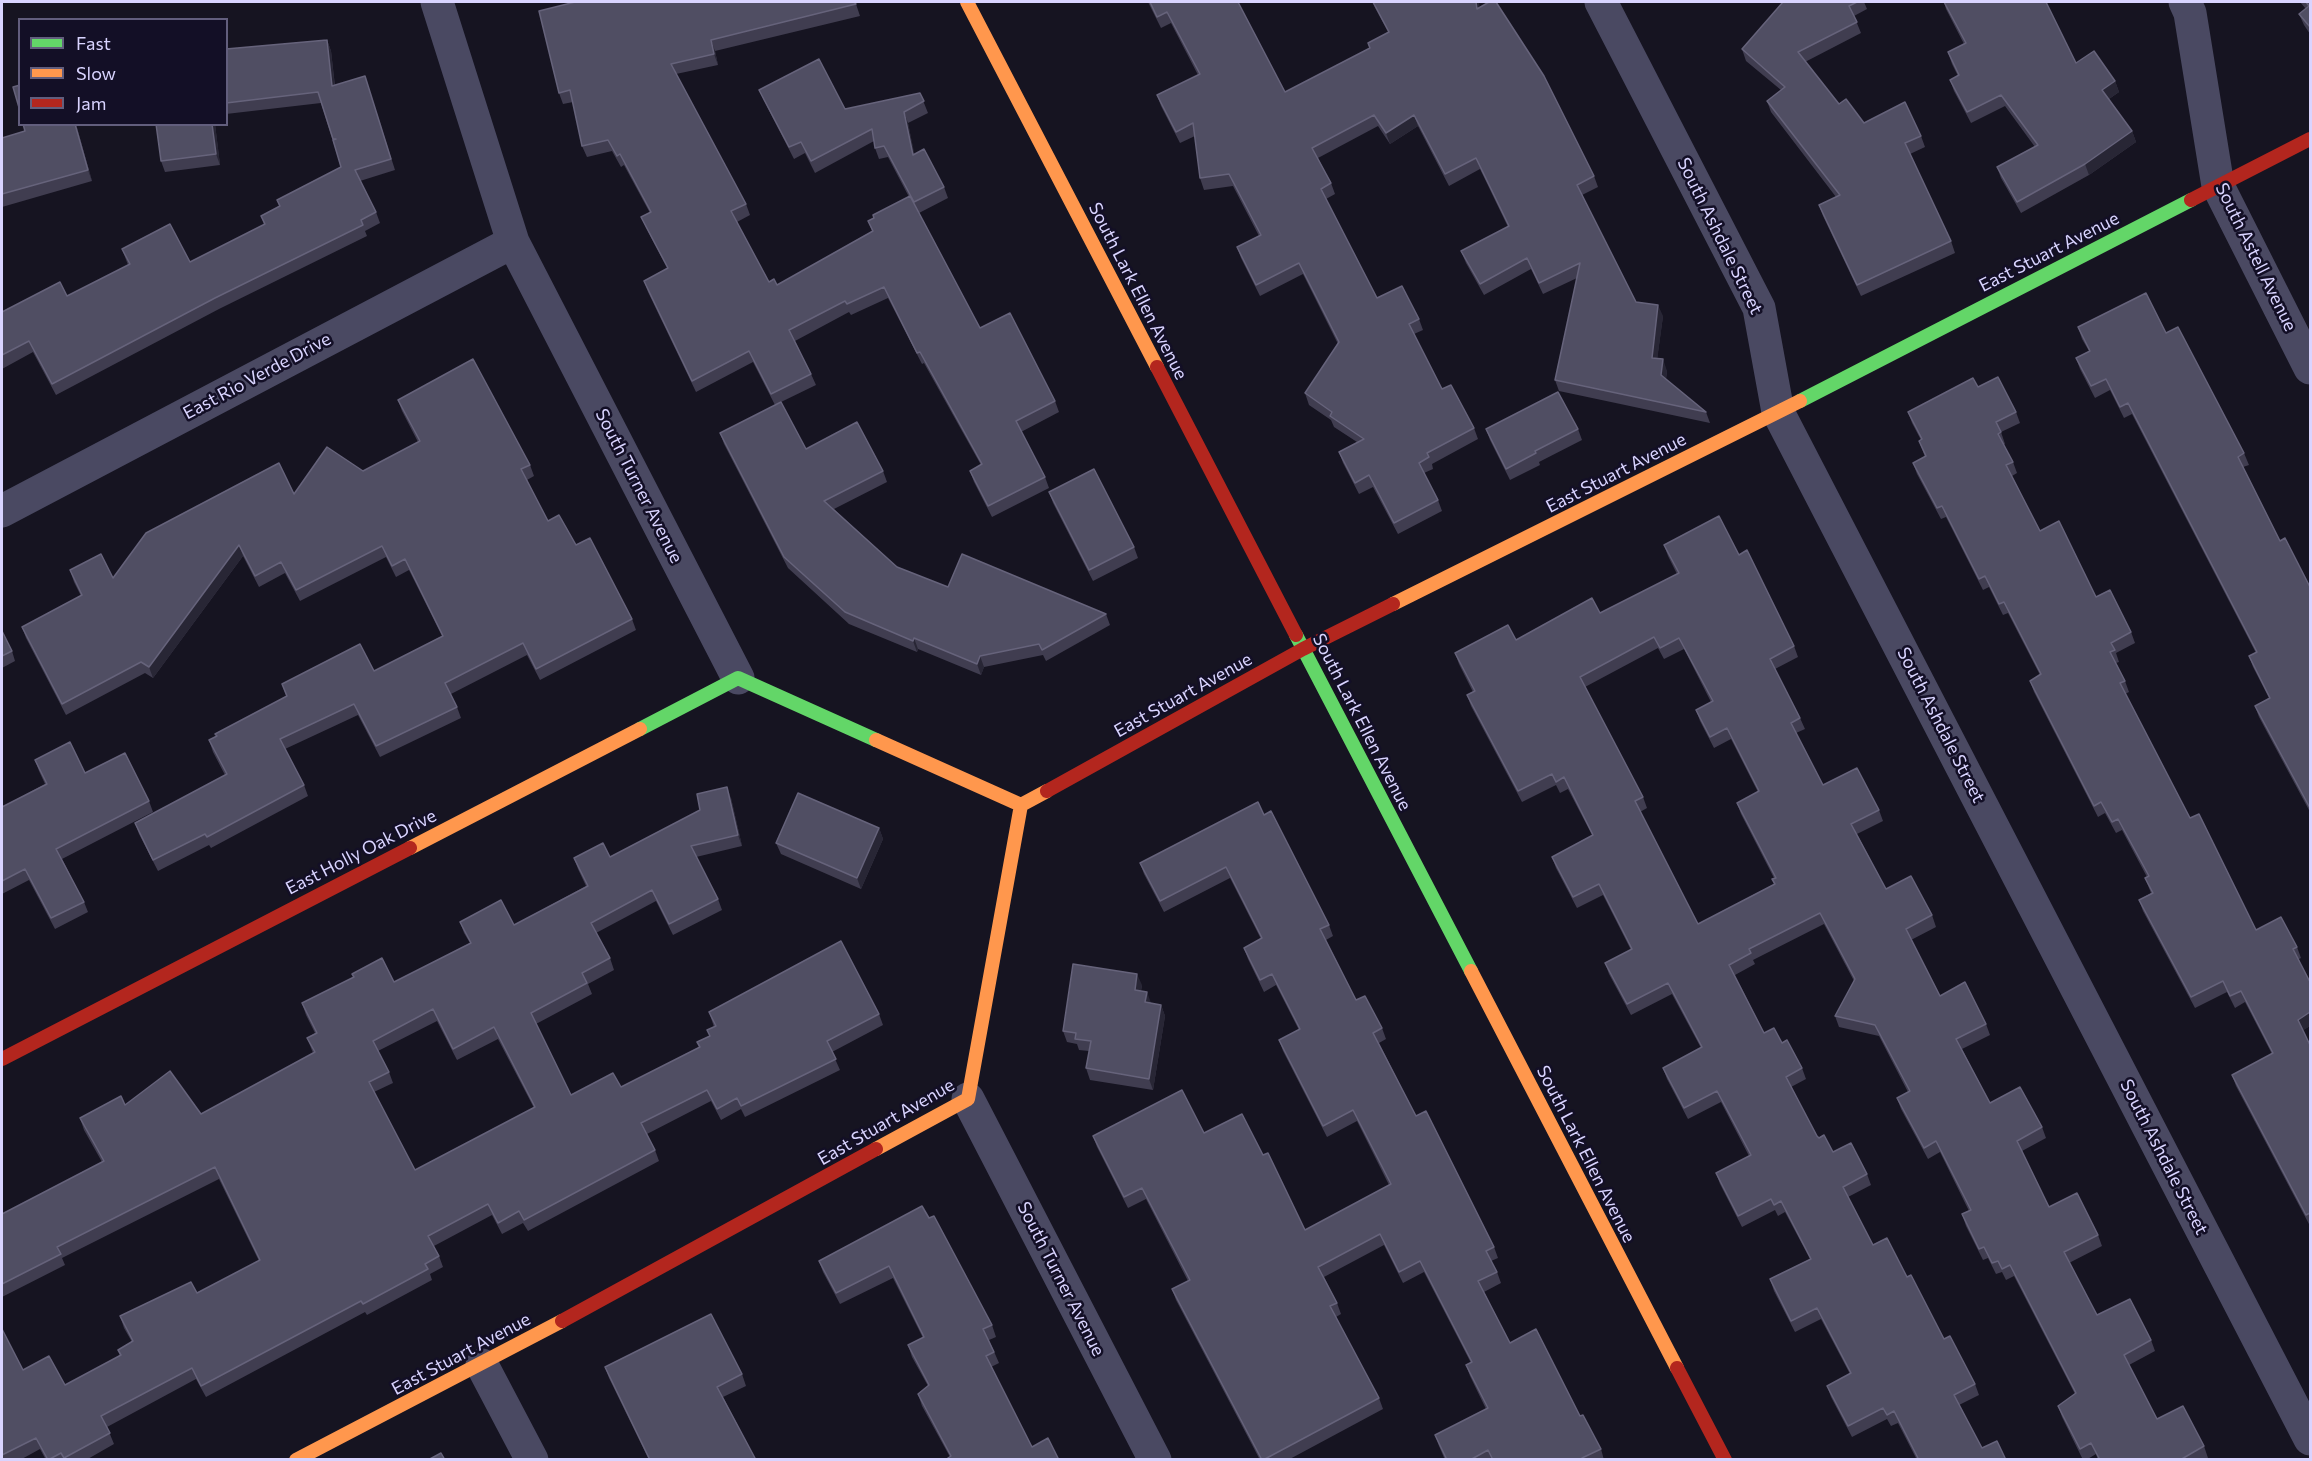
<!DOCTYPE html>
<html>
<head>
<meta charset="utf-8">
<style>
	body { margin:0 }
	#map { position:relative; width:2312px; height:1461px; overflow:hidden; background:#161421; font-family:Commissioner,sans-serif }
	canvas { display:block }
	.frame { position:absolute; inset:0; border:3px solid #d9d4ff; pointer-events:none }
	.legend { position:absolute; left:18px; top:18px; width:210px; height:108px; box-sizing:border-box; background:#130f26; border:2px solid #625e7d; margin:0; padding:8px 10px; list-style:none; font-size:18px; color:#d9d4ff }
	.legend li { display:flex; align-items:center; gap:12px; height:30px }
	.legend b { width:30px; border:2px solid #625e7d }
</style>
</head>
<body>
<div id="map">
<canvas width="2312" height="1461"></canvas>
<div class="frame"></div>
<ul class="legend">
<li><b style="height:8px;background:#63d668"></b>Fast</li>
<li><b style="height:8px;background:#ff974d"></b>Slow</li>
<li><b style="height:8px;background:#b3261e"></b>Jam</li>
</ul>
</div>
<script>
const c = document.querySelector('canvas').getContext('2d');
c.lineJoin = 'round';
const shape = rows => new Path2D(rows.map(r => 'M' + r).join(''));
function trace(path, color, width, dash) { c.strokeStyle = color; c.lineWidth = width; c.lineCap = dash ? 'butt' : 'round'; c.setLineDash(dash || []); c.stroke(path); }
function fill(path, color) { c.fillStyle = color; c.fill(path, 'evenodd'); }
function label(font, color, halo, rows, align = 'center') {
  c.font = font + ' Commissioner,sans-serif'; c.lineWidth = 5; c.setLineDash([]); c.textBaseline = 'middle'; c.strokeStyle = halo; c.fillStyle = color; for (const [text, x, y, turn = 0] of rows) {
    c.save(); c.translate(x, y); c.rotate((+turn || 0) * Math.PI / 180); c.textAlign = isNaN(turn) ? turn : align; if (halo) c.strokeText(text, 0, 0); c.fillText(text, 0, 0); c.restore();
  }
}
const street = shape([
	[437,2,513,242,738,678],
	[1601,2,1759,308,1778,412,2310,1439],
	[2185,2,2190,13,2218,186,2310,368],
	[2,511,513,242],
	[968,1099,1155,1460],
	[482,1365,532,1460]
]);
const fast = shape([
	[1800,401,2191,200],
	[1296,635,1471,971],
	[640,729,738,678,876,740]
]);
const slow = shape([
	[967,2,1157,367],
	[1393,604,1800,401],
	[876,740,1021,805],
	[410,848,640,729],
	[1471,971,1677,1368],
	[876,1149,968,1099,1021,805,1047,791],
	[296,1460,562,1321]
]);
const jam = shape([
	[2191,200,2310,139],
	[1157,367,1296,635],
	[1047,791,1303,649,1393,604],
	[2,1059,410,848],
	[562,1321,876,1149],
	[1677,1368,1725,1460]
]);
const wall = shape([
	[605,2,856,4,860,16,715,51,718,65,676,74,746,204,750,215,737,222,769,282,777,285,872,231,868,221,909,197,888,157,879,159,875,148,874,141,815,173,805,153,794,159,764,101,759,90,845,109,920,93,928,113,908,123,914,154,944,187,948,198,919,213,980,328,1055,401,1059,412,1021,432,1045,477,1049,488,992,517,974,482,970,471,981,465,924,363,922,364,888,298,851,315,849,312,795,341,811,374,816,385,781,402,806,449,883,471,887,482,834,509,897,567,948,587,1106,614,1110,625,1046,661,1043,655,984,667,981,675,918,649,917,652,849,624,788,568,724,444,720,433,775,405,753,362,696,392,648,292,644,281,667,268,646,228,641,217,650,213,624,165,621,167,612,151,587,157,582,146,573,102,563,104,559,93],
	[1148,2,1238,2,1285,92,1370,49,1368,43,1388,32,1372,2,1479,2,1479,8,1594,176,1598,187,1582,195,1636,302,1663,316,1657,359,1667,371,1666,379,1706,412,1710,423,1559,391,1555,380,1577,278,1543,294,1531,269,1484,295,1466,263,1461,251,1508,227,1480,169,1449,186,1418,126,1390,144,1378,126,1318,158,1331,183,1335,194,1326,199,1377,298,1419,319,1423,330,1414,334,1442,389,1474,428,1478,439,1432,464,1433,469,1424,473,1438,500,1442,511,1398,534,1373,487,1359,494,1343,463,1339,452,1357,442,1334,427,1331,420,1309,405,1305,393,1338,344,1303,274,1260,296,1241,258,1237,247,1259,236,1233,186,1204,190,1200,178,1195,136,1180,143,1161,106,1157,95,1198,75,1171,23,1161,28],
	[1783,2,1864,2,1867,9,1854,16,1861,33,1805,62,1839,104,1864,123,1921,136,1925,147,1910,154,1951,241,1955,253,1861,296,1823,216,1819,205,1836,197,1771,112,1767,101,1781,90,1746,61,1742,49],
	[1944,2,2048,2,2046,2,2076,63,2115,81,2119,92,2109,99,2132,131,2136,142,2089,175,2021,213,2001,178,1997,167,2035,147,2005,106,1971,123,1954,91,1950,80,1958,76,1952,64,1948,52,1964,44,1946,9],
	[2300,2,2310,2,2310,34,2304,25,2299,14,2306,9],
	[327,40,331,51,335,86,365,76,395,170,360,181,376,212,380,223,365,231,367,236,219,309,56,395,33,352,2,369,2,312,67,296,128,265,122,249,190,262,264,225,261,216,279,206,277,200,341,167,321,103,226,114,226,49],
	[23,124,76,124,92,181,2,207,2,138,25,131],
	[215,124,220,165,165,172,161,161],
	[2078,327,2166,333,2244,453,2249,465,2243,467,2280,541,2310,587,2310,812,2259,717,2255,706,2269,698,2253,667,2249,656,2256,653,2132,414,2124,418,2110,390,2095,398,2080,369,2076,358,2089,351,2082,339],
	[1978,387,2016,412,2020,423,2001,432,2005,444,2003,445,2013,462,2017,473,2012,476,2040,531,2096,597,2131,632,2135,643,2116,653,2119,662,2116,663,2125,681,2129,692,2125,694,2190,818,2256,930,2297,947,2301,958,2299,959,2310,1026,2303,1030,2310,1045,2310,1226,2236,1086,2232,1075,2272,1054,2245,1002,2235,1008,2227,992,2195,1008,2143,911,2139,900,2151,893,2145,878,2147,877,2122,830,2116,833,2105,813,2098,817,2034,692,2030,681,2040,675,2008,613,2003,615,1989,587,1983,590,1946,517,1941,519,1917,474,1913,463,1925,457,1919,441,1921,440,1912,423,1908,412],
	[398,400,530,465,534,476,527,480,548,521,576,545,632,619,636,630,540,680,527,655,451,694,457,707,461,718,380,757,358,715,285,749,304,785,308,796,211,848,209,845,158,871,139,834,135,823,225,775,213,752,209,740,286,696,282,684,374,671,442,636,409,570,396,577,386,557,300,601,285,573,259,587,243,556,153,678,145,673,66,715,26,638,22,627,81,596,74,582,70,570,113,578,294,494,363,471,418,442,402,411],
	[1486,429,1578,429,1582,440,1539,462,1540,465,1510,480,1490,440],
	[1049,492,1134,547,1138,558,1093,581,1053,503],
	[1664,545,1739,555,1794,646,1798,657,1775,669,1800,718,1805,729,1796,733,1823,785,1879,810,1883,821,1857,834,1886,889,1932,915,1936,927,1911,940,1940,996,1986,1024,1990,1035,1962,1049,1990,1103,2042,1127,2046,1138,2022,1151,2049,1207,2098,1235,2102,1246,2069,1263,2097,1315,2151,1340,2155,1351,2129,1365,2157,1419,2204,1446,2208,1458,2205,1460,2098,1460,2096,1454,2086,1460,2083,1460,2062,1417,2058,1406,2075,1394,2014,1276,2006,1280,2002,1272,1996,1274,1988,1258,1983,1260,1966,1226,1962,1214,1969,1211,1940,1152,1928,1159,1901,1109,1897,1098,1908,1092,1879,1036,1839,1027,1835,1016,1854,981,1824,924,1753,960,1755,964,1735,975,1764,1033,1782,1043,1802,1068,1806,1079,1791,1087,1817,1136,1833,1152,1867,1174,1871,1185,1848,1197,1873,1245,1907,1277,1944,1339,1975,1384,1979,1395,1959,1405,1982,1448,2006,1460,1917,1460,1898,1423,1891,1426,1887,1419,1852,1437,1831,1397,1827,1386,1850,1374,1821,1319,1795,1332,1774,1291,1770,1279,1810,1259,1785,1212,1778,1216,1775,1210,1742,1227,1720,1184,1716,1173,1749,1156,1721,1102,1688,1119,1667,1079,1663,1068,1701,1048,1672,994,1631,1015,1609,974,1605,963,1631,950,1603,895,1577,908,1556,868,1552,857,1592,835,1568,789,1560,793,1556,785,1522,802,1471,706,1467,695,1473,692,1459,664,1455,653,1516,640,1600,613,1677,574,1668,556],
	[1658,648,1664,659,1684,649,1711,702,1696,710,1700,721,1714,748,1731,739,1758,792,1737,803,1741,814,1774,878,1772,879,1774,884,1698,924,1640,812,1647,808,1643,797,1585,687],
	[2,631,12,651,15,661,2,668],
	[35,760,85,773,149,801,153,812,62,859,84,902,88,912,55,929,29,880,2,894,2,807,45,784,39,771],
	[731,798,742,846,696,857,718,899,722,910,673,935,656,901,596,933,610,958,614,970,588,984,592,994,536,1024,571,1095,621,1087,699,1047,697,1042,709,1036,714,1027,709,1012,879,1014,883,1025,832,1052,840,1070,745,1117,741,1109,721,1120,711,1101,647,1134,655,1150,659,1161,528,1231,523,1223,502,1234,492,1215,434,1246,439,1256,443,1267,430,1274,432,1280,367,1315,365,1312,206,1397,196,1379,107,1427,114,1444,86,1460,46,1460,40,1449,20,1460,2,1460,2,1329,23,1370,65,1385,120,1356,118,1350,132,1342,124,1328,120,1316,197,1293,259,1261,219,1179,62,1258,65,1265,2,1297,2,1214,102,1162,84,1130,80,1118,125,1105,201,1114,313,1053,307,1038,315,1033,306,1015,302,1003,354,978,352,974,394,982,470,943,464,933,460,922,514,925,586,886,578,869,574,858,610,857],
	[437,1021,457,1060,498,1039,534,1108,415,1170,374,1092,393,1083,389,1072,378,1051],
	[1264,815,1329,925,1333,936,1326,940,1356,1000,1382,1028,1386,1039,1379,1043,1416,1116,1494,1247,1498,1258,1491,1261,1497,1272,1501,1283,1484,1292,1510,1343,1580,1416,1601,1449,1604,1460,1445,1460,1439,1446,1435,1435,1486,1409,1470,1376,1466,1365,1471,1363,1424,1272,1403,1283,1384,1245,1324,1277,1337,1303,1341,1314,1336,1317,1379,1398,1383,1409,1288,1460,1260,1460,1176,1300,1172,1289,1188,1281,1146,1199,1128,1208,1097,1147,1093,1136,1204,1133,1263,1155,1305,1230,1389,1185,1357,1121,1327,1137,1283,1051,1279,1040,1299,1030,1276,985,1264,992,1248,959,1244,948,1261,939,1230,878,1164,912,1144,874,1140,863],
	[879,828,883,839,861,889,781,854,776,843],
	[1142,985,1141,991,1151,1003,1161,1005,1165,1016,1153,1090,1090,1080,1086,1068,1089,1051,1079,1050,1077,1044,1067,1042,1063,1031],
	[929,1218,992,1325,996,1337,989,1340,999,1363,991,1367,1032,1447,1059,1460,950,1457,922,1406,918,1394,928,1386,912,1357,908,1345,923,1338,893,1278,840,1304,823,1272,819,1261],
	[605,1367,742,1374,746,1386,723,1397,756,1460,649,1460,609,1378]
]);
const shadedWall = shape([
	[1476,2,1479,2,1481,20,1477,9],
	[327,40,331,51,336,98,332,86],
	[711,40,715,51,718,65,714,54],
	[2115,81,2119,92,2106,101,2102,90],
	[904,112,908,123,917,166,913,155],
	[1414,115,1418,126,1390,144,1386,133],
	[75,124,76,124,92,181,88,170],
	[212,124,215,124,220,165,216,154],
	[2132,131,2136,142,2089,175,2085,164],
	[1658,305,1663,316,1656,369,1652,358],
	[1663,359,1667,371,1665,386,1661,375],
	[239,545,243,556,153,678,149,667],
	[914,638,918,649,917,652,913,641],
	[980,656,984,667,981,675,977,664],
	[727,787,731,798,742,846,738,835],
	[879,828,883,839,861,889,857,878],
	[1137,974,1142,985,1139,1001,1135,990],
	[1147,992,1151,1003,1145,1002],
	[1161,1005,1165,1016,1153,1090,1149,1079],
	[2310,1012,2310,1026,2302,1031,2298,1020]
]);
const building = shape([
	[575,2,854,2,856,4,711,40,714,54,671,64,746,204,731,211,769,282,774,279,777,285,873,231,868,221,874,218,873,215,910,196,980,328,1010,313,1055,401,1016,421,1045,477,988,506,970,471,982,464,920,352,917,353,884,287,847,304,845,301,789,330,811,374,771,394,749,351,692,381,644,281,668,268,641,217,651,212,620,154,617,156,608,140,582,146,570,90,559,93,539,11,575,2],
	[1150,2,1238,2,1285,92,1370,48,1368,43,1389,32,1373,2,1476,2,1477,9,1489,2,1496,2,1544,76,1594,176,1577,185,1636,302,1658,305,1652,358,1663,359,1661,375,1706,412,1555,380,1580,263,1539,283,1527,258,1480,284,1461,251,1509,226,1476,158,1445,174,1414,115,1386,133,1374,115,1312,148,1331,183,1321,189,1377,298,1402,286,1419,319,1409,324,1442,389,1451,385,1474,428,1427,453,1429,457,1419,463,1438,500,1394,523,1369,475,1355,483,1339,452,1364,439,1330,416,1332,412,1305,393,1339,342,1299,263,1256,285,1237,247,1261,235,1229,174,1200,178,1193,123,1176,132,1157,95,1200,74,1167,12,1157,17,1150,2],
	[1783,2,1857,2,1849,6,1857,22,1798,52,1839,104,1846,99,1864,123,1905,102,1921,136,1905,143,1951,241,1857,285,1819,205,1840,195,1767,101,1785,87,1742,49,1783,2],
	[1944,2,2046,2,2076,63,2094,51,2115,81,2102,90,2132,131,2085,164,2017,202,1997,167,2038,145,2001,95,1967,112,1950,80,1959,75,1948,52,1966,43,1944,2],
	[2306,2,2310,2,2310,27,2299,14,2309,6,2306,2],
	[327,40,332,86,365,76,391,159,355,170,376,212,361,220,363,225,215,298,52,384,29,341,2,355,2,312,60,282,67,296,130,264,122,249,170,224,190,262,265,224,261,216,280,206,277,200,341,167,333,140,336,139,333,139,318,92,226,103,226,49,327,40],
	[819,59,845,109,920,93,924,101,904,112,913,155,924,149,944,187,914,202,884,146,875,148,872,129,811,161,801,142,789,147,759,90,819,59],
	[20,85,20,111,13,87,20,85],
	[23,124,75,124,88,170,2,194,2,138,25,131,23,124],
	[156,124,212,124,216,154,161,161,156,124],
	[2146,293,2166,333,2178,327,2244,453,2238,457,2280,541,2285,538,2310,587,2310,808,2255,706,2270,698,2249,656,2257,652,2128,403,2120,407,2106,379,2091,386,2076,358,2090,351,2078,327,2146,293],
	[473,359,530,465,521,469,548,521,559,515,576,545,590,538,632,619,536,669,523,643,445,683,457,707,376,746,354,704,280,739,304,785,207,837,205,834,153,860,135,823,227,774,209,740,217,736,215,734,287,696,282,684,360,644,374,671,443,636,405,559,392,566,382,546,296,590,281,562,255,576,239,545,149,667,141,662,62,704,22,627,82,595,70,570,101,554,113,578,146,533,279,463,294,494,327,447,363,471,420,441,398,400,473,359],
	[1998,377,2016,412,1996,422,2001,432,1998,434,2013,462,2006,465,2040,531,2059,521,2096,597,2110,590,2131,632,2111,643,2115,650,2110,652,2125,681,2120,683,2190,818,2199,814,2256,930,2281,917,2297,947,2293,949,2310,982,2310,1012,2298,1020,2310,1045,2310,1213,2306,1215,2232,1075,2273,1053,2241,991,2230,996,2223,981,2191,997,2139,900,2153,893,2145,878,2149,876,2118,819,2112,822,2101,802,2094,806,2030,681,2041,674,2004,602,1999,604,1985,576,1979,579,1942,506,1937,508,1913,463,1926,456,1919,441,1922,439,1908,412,1973,378,1978,387,1998,377],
	[1558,392,1578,429,1535,451,1536,453,1506,469,1486,429,1558,392],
	[781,402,806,449,857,422,883,471,824,501,897,567,948,587,962,554,1106,614,1042,650,1039,644,980,656,977,664,914,638,913,641,845,612,784,557,720,433,781,402],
	[1094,469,1134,547,1089,570,1049,492,1094,469],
	[1719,516,1739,555,1747,550,1794,646,1770,659,1800,718,1791,723,1823,785,1857,768,1879,810,1851,824,1886,889,1911,876,1932,915,1906,929,1940,996,1965,982,1986,1024,1956,1039,1990,1103,2020,1087,2042,1127,2017,1141,2049,1207,2077,1193,2098,1235,2064,1252,2097,1315,2130,1299,2151,1340,2124,1355,2157,1419,2183,1406,2204,1446,2180,1460,2100,1460,2091,1443,2080,1449,2058,1406,2076,1393,2010,1265,2002,1269,1998,1261,1992,1263,1984,1247,1979,1249,1962,1214,1971,1210,1936,1141,1924,1148,1897,1098,1910,1091,1875,1025,1835,1016,1855,979,1820,913,1749,949,1751,953,1729,965,1764,1033,1774,1028,1782,1043,1787,1040,1802,1068,1786,1077,1817,1136,1819,1138,1824,1135,1833,1152,1851,1143,1867,1174,1843,1187,1873,1245,1887,1238,1907,1277,1911,1275,1944,1339,1950,1336,1975,1384,1954,1395,1982,1448,1997,1441,2006,1460,1919,1460,1894,1411,1887,1415,1883,1408,1848,1426,1827,1386,1851,1373,1817,1308,1791,1321,1770,1279,1811,1259,1781,1201,1774,1205,1771,1199,1738,1216,1716,1173,1751,1155,1717,1091,1684,1108,1663,1068,1702,1047,1668,983,1627,1004,1605,963,1632,949,1599,884,1573,897,1552,857,1593,835,1564,777,1556,782,1552,774,1518,791,1467,695,1475,691,1455,653,1508,625,1516,640,1592,598,1600,613,1679,573,1664,545,1719,516],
	[1654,637,1660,648,1679,638,1713,701,1696,710,1710,737,1727,728,1759,791,1737,803,1776,878,1772,879,1775,884,1698,924,1635,801,1643,797,1580,677,1654,637],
	[2,631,12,651,2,656,2,631],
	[70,742,85,773,125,753,149,801,56,849,84,902,51,918,25,869,2,881,2,807,47,784,35,760,70,742],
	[727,787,738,835,691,846,718,899,669,924,652,890,591,923,610,958,582,973,587,983,531,1013,571,1095,613,1073,621,1087,700,1047,697,1042,710,1036,707,1030,716,1026,709,1012,841,941,879,1014,827,1041,836,1059,741,1106,737,1098,717,1109,707,1090,641,1123,655,1150,524,1220,519,1211,498,1223,488,1204,428,1236,439,1256,425,1264,428,1269,363,1304,361,1301,201,1386,192,1368,101,1416,110,1433,64,1458,61,1453,48,1460,36,1438,2,1455,2,1329,23,1370,49,1356,65,1385,121,1355,118,1350,133,1341,120,1316,191,1282,197,1293,260,1260,215,1167,57,1247,61,1254,2,1284,2,1214,104,1161,80,1118,121,1096,125,1105,170,1071,201,1114,315,1052,307,1038,317,1033,302,1003,354,977,352,974,382,958,394,982,471,943,460,922,501,900,514,925,588,886,574,858,603,843,610,857,700,810,697,794,727,787],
	[433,1009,453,1049,494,1027,535,1107,415,1170,369,1082,389,1072,373,1041,433,1009],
	[798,793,879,828,857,878,776,843,798,793],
	[1258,802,1264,815,1271,811,1329,925,1320,929,1356,1000,1365,996,1382,1028,1373,1033,1416,1116,1426,1111,1494,1247,1486,1251,1497,1272,1478,1281,1510,1343,1536,1329,1580,1416,1583,1415,1601,1449,1582,1458,1583,1460,1493,1460,1488,1450,1470,1460,1447,1460,1435,1435,1488,1408,1466,1365,1472,1362,1420,1261,1399,1272,1380,1234,1318,1267,1337,1303,1330,1306,1379,1398,1263,1460,1262,1460,1172,1289,1190,1280,1142,1188,1124,1197,1093,1136,1182,1090,1204,1133,1242,1114,1263,1155,1268,1153,1305,1230,1391,1184,1353,1110,1323,1126,1279,1040,1300,1029,1272,974,1260,980,1244,948,1262,938,1226,867,1160,901,1140,863,1258,802],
	[1073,964,1137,974,1135,990,1147,992,1145,1002,1161,1005,1149,1079,1086,1068,1091,1041,1075,1039,1076,1033,1063,1031,1073,964],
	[922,1206,929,1218,934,1216,992,1325,983,1329,994,1352,986,1356,1032,1447,1048,1438,1059,1460,945,1460,951,1456,918,1394,929,1385,908,1345,924,1337,889,1266,836,1293,819,1261,922,1206],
	[711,1314,742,1374,717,1387,756,1460,650,1460,605,1367,711,1314],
	[441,1453,445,1460,428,1460,441,1453]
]);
const streetNames = [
	["South Ashdale Street",1720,236,64],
	["East Stuart Avenue",2049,252,-27],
	["South Astell Avenue",2256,257,64],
	["South Lark Ellen Avenue",1138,291,63],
	["East Rio Verde Drive",257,376,-28],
	["East Stuart Avenue",1616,473,-27],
	["South Turner Avenue",639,486,63],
	["East Stuart Avenue",1183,695,-29],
	["South Lark Ellen Avenue",1362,722,63],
	["South Ashdale Street",1941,725,63],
	["East Holly Oak Drive",361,852,-27],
	["East Stuart Avenue",886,1122,-30],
	["South Lark Ellen Avenue",1586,1154,63],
	["South Ashdale Street",2164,1157,63],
	["South Turner Avenue",1061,1279,63],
	["East Stuart Avenue",461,1354,-28]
];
trace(street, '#4a4962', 33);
trace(fast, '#63d668', 14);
trace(slow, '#ff974d', 14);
trace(jam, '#b3261e', 14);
fill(wall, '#403d50');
fill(shadedWall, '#282635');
fill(building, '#504e63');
trace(building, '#66637b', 1.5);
label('18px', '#d9d4ff', '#130f26', streetNames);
</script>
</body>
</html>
